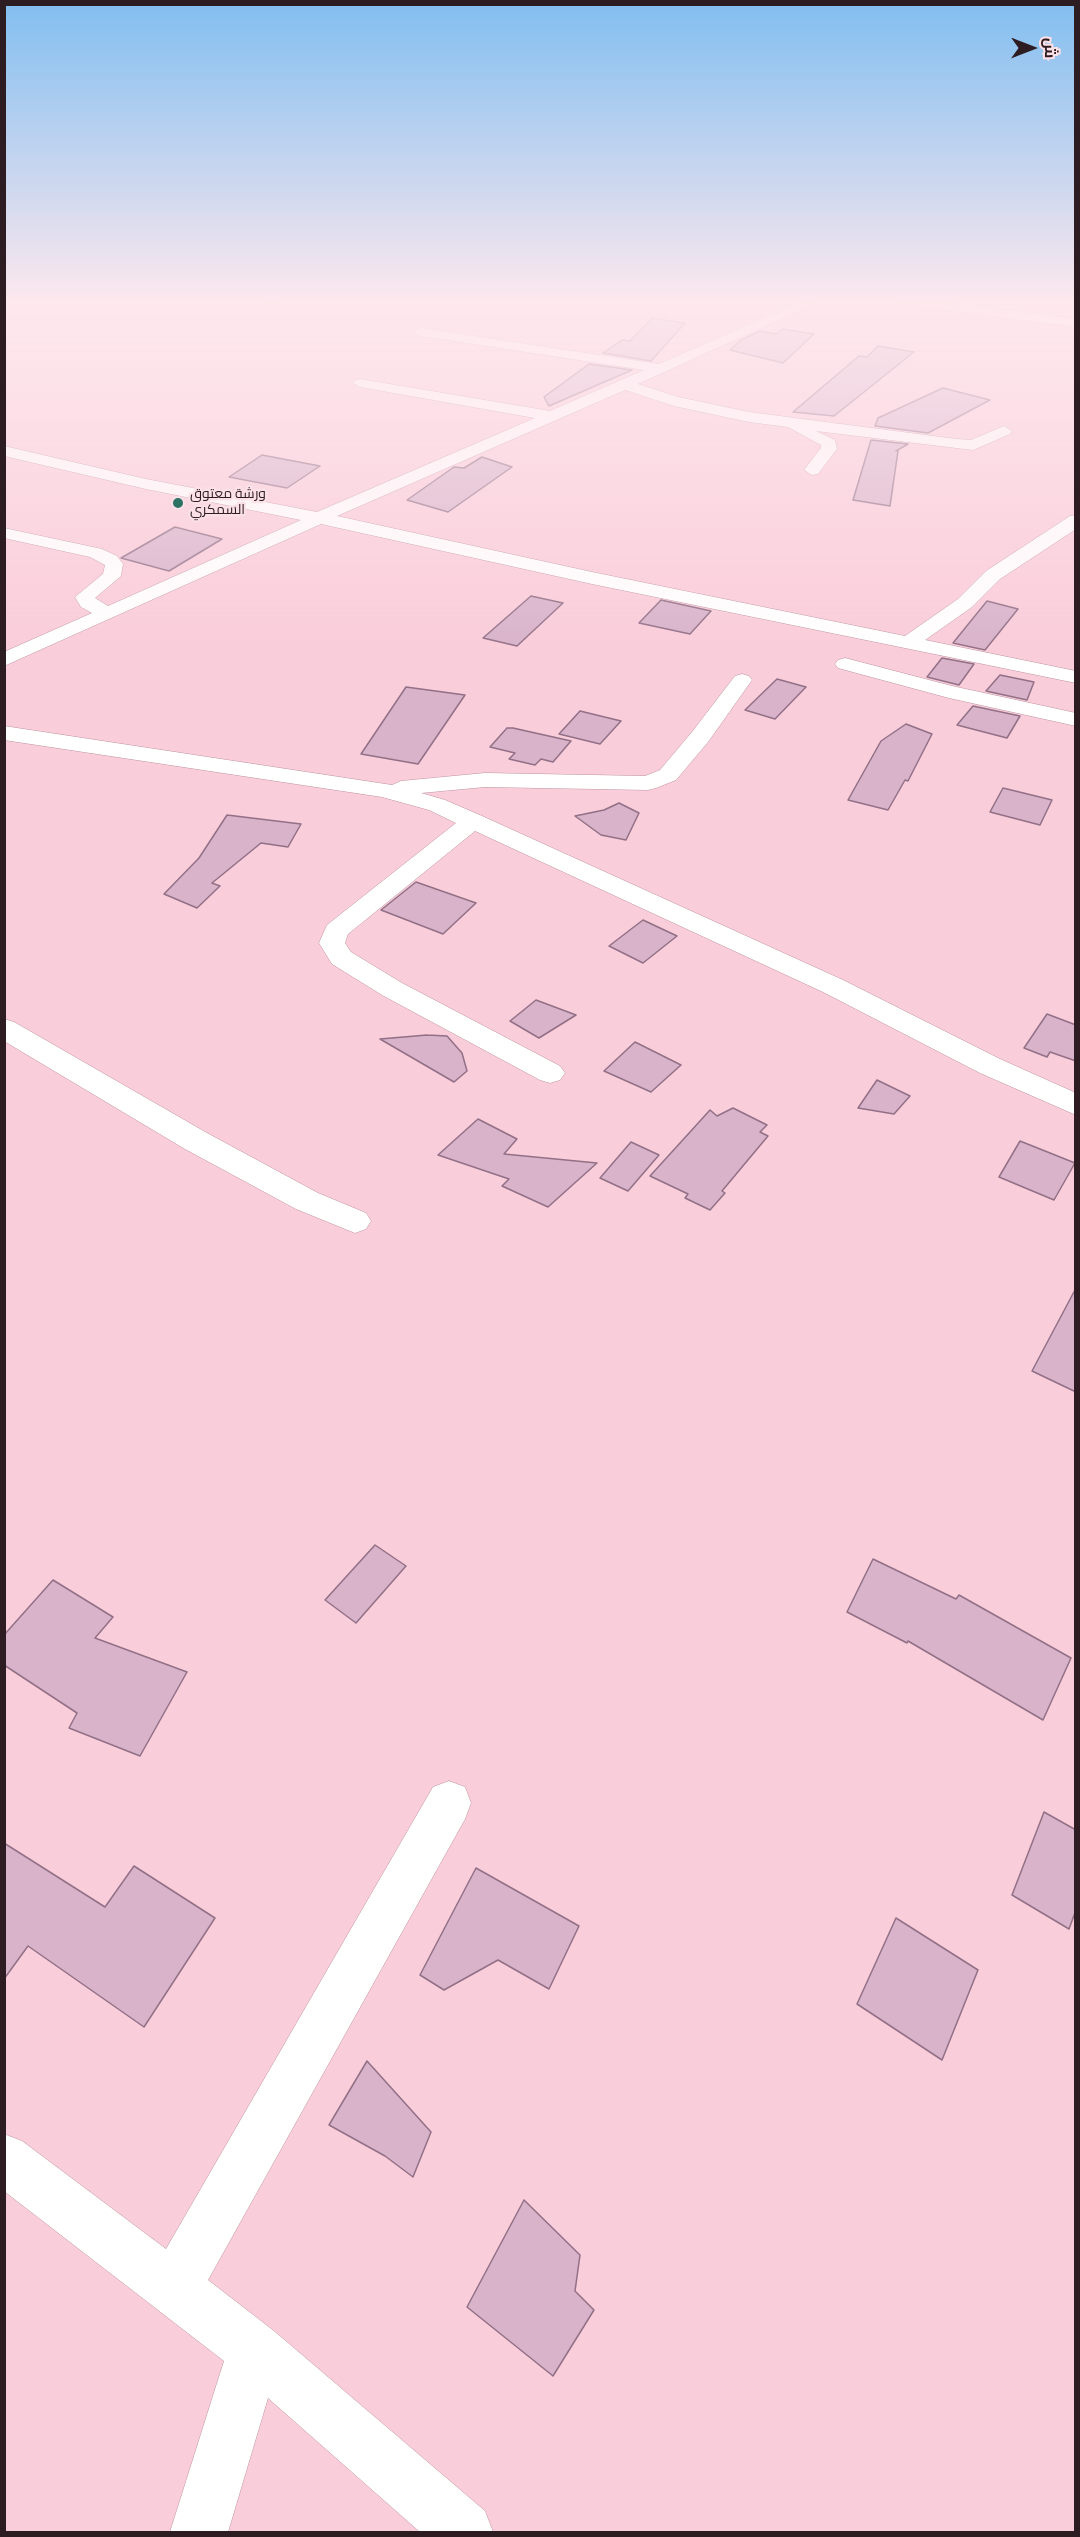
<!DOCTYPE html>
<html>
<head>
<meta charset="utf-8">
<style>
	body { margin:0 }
	#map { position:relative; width:1080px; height:2537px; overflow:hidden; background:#facdda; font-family:"Source Sans 3",Cairo,sans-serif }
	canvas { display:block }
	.frame { position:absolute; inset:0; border:6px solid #2d1d22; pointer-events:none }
	.north { position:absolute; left:1002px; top:18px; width:60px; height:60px; -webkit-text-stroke:4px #fce0e7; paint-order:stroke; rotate:90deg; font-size:16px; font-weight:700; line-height:24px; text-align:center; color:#2d1d22 }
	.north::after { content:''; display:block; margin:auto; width:21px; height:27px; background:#2d1d22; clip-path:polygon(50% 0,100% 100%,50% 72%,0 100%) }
</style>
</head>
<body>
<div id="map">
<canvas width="1080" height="2537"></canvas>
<div class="frame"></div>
<div class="north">ش</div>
</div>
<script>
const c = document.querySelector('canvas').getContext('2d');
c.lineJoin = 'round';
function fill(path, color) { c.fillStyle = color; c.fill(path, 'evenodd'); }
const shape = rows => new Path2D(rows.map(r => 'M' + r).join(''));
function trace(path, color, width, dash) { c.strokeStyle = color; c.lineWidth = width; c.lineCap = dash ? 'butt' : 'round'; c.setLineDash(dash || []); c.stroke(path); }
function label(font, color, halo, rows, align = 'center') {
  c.font = font + ' "Source Sans 3",Cairo,sans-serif'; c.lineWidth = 4.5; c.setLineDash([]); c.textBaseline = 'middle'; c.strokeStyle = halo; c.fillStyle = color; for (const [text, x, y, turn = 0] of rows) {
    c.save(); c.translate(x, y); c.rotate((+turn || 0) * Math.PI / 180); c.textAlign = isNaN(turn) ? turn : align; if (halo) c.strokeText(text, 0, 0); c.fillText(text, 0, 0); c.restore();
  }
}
const building = shape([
	[652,318,685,323,651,361,603,353,622,340,630,341,652,318],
	[782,329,814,334,783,363,730,350,741,340,760,331,777,334,782,329],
	[878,346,914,352,834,416,793,412,859,356,867,357,878,346],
	[589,364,632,370,549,406,544,397,589,364],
	[943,388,990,400,928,433,875,426,878,418,943,388],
	[871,440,908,444,896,451,898,451,890,506,853,500,871,440],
	[262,455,320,466,287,488,229,477,262,455],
	[482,457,512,467,448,512,407,500,454,467,464,468,482,457],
	[175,527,222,539,169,571,121,558,175,527],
	[531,596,563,603,517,646,483,638,531,596],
	[661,600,711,611,690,634,639,623,661,600],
	[987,601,1018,609,985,650,953,643,987,601],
	[942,658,974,664,959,685,927,677,942,658],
	[1000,675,1034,682,1027,700,986,691,1000,675],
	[777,679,806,687,775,719,745,710,777,679],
	[406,687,465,695,418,764,361,754,406,687],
	[973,706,1020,716,1007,738,957,725,973,706],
	[580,711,621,721,600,744,559,734,580,711],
	[906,724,932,734,908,781,905,780,888,810,848,800,881,741,906,724],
	[507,728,513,728,571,741,553,762,541,759,535,765,509,759,515,753,490,747,507,728],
	[1003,788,1052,800,1040,825,990,812,1003,788],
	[619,803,639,813,626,840,601,835,575,816,604,810,619,803],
	[227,815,301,824,288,847,261,843,212,883,220,886,197,908,164,894,199,858,227,815],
	[416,882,476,903,443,934,381,910,416,882],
	[643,920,677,936,643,963,609,946,643,920],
	[536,1000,576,1015,539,1038,510,1021,536,1000],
	[1047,1014,1076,1025,1076,1061,1050,1052,1047,1057,1024,1048,1047,1014],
	[427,1035,447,1036,462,1053,467,1071,454,1082,380,1039,427,1035],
	[635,1042,681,1065,651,1092,604,1071,635,1042],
	[877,1080,910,1096,894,1114,858,1108,877,1080],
	[733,1108,767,1125,760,1132,768,1136,722,1191,725,1193,710,1210,685,1198,688,1194,650,1176,710,1110,717,1116,733,1108],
	[478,1119,517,1139,504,1154,597,1163,548,1207,502,1186,509,1179,438,1155,478,1119],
	[1020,1141,1075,1163,1054,1200,999,1177,1020,1141],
	[631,1142,659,1155,628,1191,600,1178,631,1142],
	[1076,1288,1076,1392,1032,1371,1076,1288],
	[375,1545,406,1566,356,1623,325,1600,375,1545],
	[873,1559,956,1599,959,1595,1071,1658,1043,1720,908,1641,907,1643,847,1612,873,1559],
	[53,1580,113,1617,95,1638,187,1672,140,1756,69,1728,77,1713,4,1665,4,1635,53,1580],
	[1044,1812,1076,1830,1076,1910,1069,1929,1012,1895,1044,1812],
	[4,1843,105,1907,134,1866,215,1918,144,2027,28,1946,4,1979,4,1843],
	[476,1868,579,1926,549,1989,498,1960,444,1990,420,1975,476,1868],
	[896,1918,978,1970,942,2060,857,2004,896,1918],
	[367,2061,431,2132,413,2177,385,2156,329,2125,367,2061],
	[524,2200,580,2255,575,2291,594,2310,553,2376,467,2307,524,2200]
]);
const minor = shape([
	[263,299,288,299,287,302,268,305,263,304,263,299],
	[807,299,825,299,638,384,678,397,749,412,956,439,971,440,1004,426,1012,431,1010,434,973,450,816,431,835,440,837,449,818,474,812,475,804,470,821,448,821,445,788,427,749,422,674,406,625,390,337,516,592,572,905,636,958,599,986,571,1070,516,1076,515,1076,529,1000,579,972,607,925,640,1076,671,1076,683,592,584,321,524,4,666,4,652,92,613,81,607,75,597,103,574,105,565,90,557,4,538,4,528,102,549,117,556,123,564,121,576,95,598,108,606,301,520,146,489,4,456,4,446,146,479,317,512,535,418,360,387,353,383,355,380,360,379,550,411,644,370,421,336,414,332,416,329,421,328,659,364,807,299],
	[886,299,925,299,1076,319,1076,327,892,303,886,299],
	[845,658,952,686,1076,713,1076,726,949,698,838,668,835,664,838,660,845,658],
	[742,674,749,676,752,680,708,742,676,780,656,788,648,790,485,787,421,793,445,800,482,816,843,980,1000,1059,1076,1093,1076,1115,980,1073,823,992,475,831,348,934,345,943,351,952,402,983,560,1066,565,1073,560,1080,550,1083,540,1080,382,995,332,964,319,943,327,925,456,823,429,810,382,797,4,740,4,726,392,785,401,781,485,773,645,776,660,770,692,732,735,676,742,674],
	[4,1019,14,1022,207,1133,318,1193,366,1213,371,1221,366,1229,355,1233,296,1209,185,1149,4,1041,4,1019],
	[449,1781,465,1787,471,1803,465,1819,208,2280,274,2331,485,2511,493,2532,420,2532,268,2398,228,2532,170,2532,224,2361,4,2191,4,2134,22,2141,166,2249,433,1787,449,1781]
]);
const markers = [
	[178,503,6,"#2c7265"]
];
const farPoinames = [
	["ورشة معتوق",190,495],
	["السمكري",190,511]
];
fill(building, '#d8b3ca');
trace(building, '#927086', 1.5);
trace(minor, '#be94a0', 1);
fill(minor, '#fff');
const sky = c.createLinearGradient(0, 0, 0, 655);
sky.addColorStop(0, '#81bef0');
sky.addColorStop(0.46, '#fde8ee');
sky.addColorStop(1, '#fde8ee00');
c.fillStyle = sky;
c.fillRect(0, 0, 1080, 655);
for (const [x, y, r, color] of markers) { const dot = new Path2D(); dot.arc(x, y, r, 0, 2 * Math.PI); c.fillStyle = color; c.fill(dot); trace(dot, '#fce0e7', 2); }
label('14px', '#2d1d22', '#fce0e7', farPoinames, 'left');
</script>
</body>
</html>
